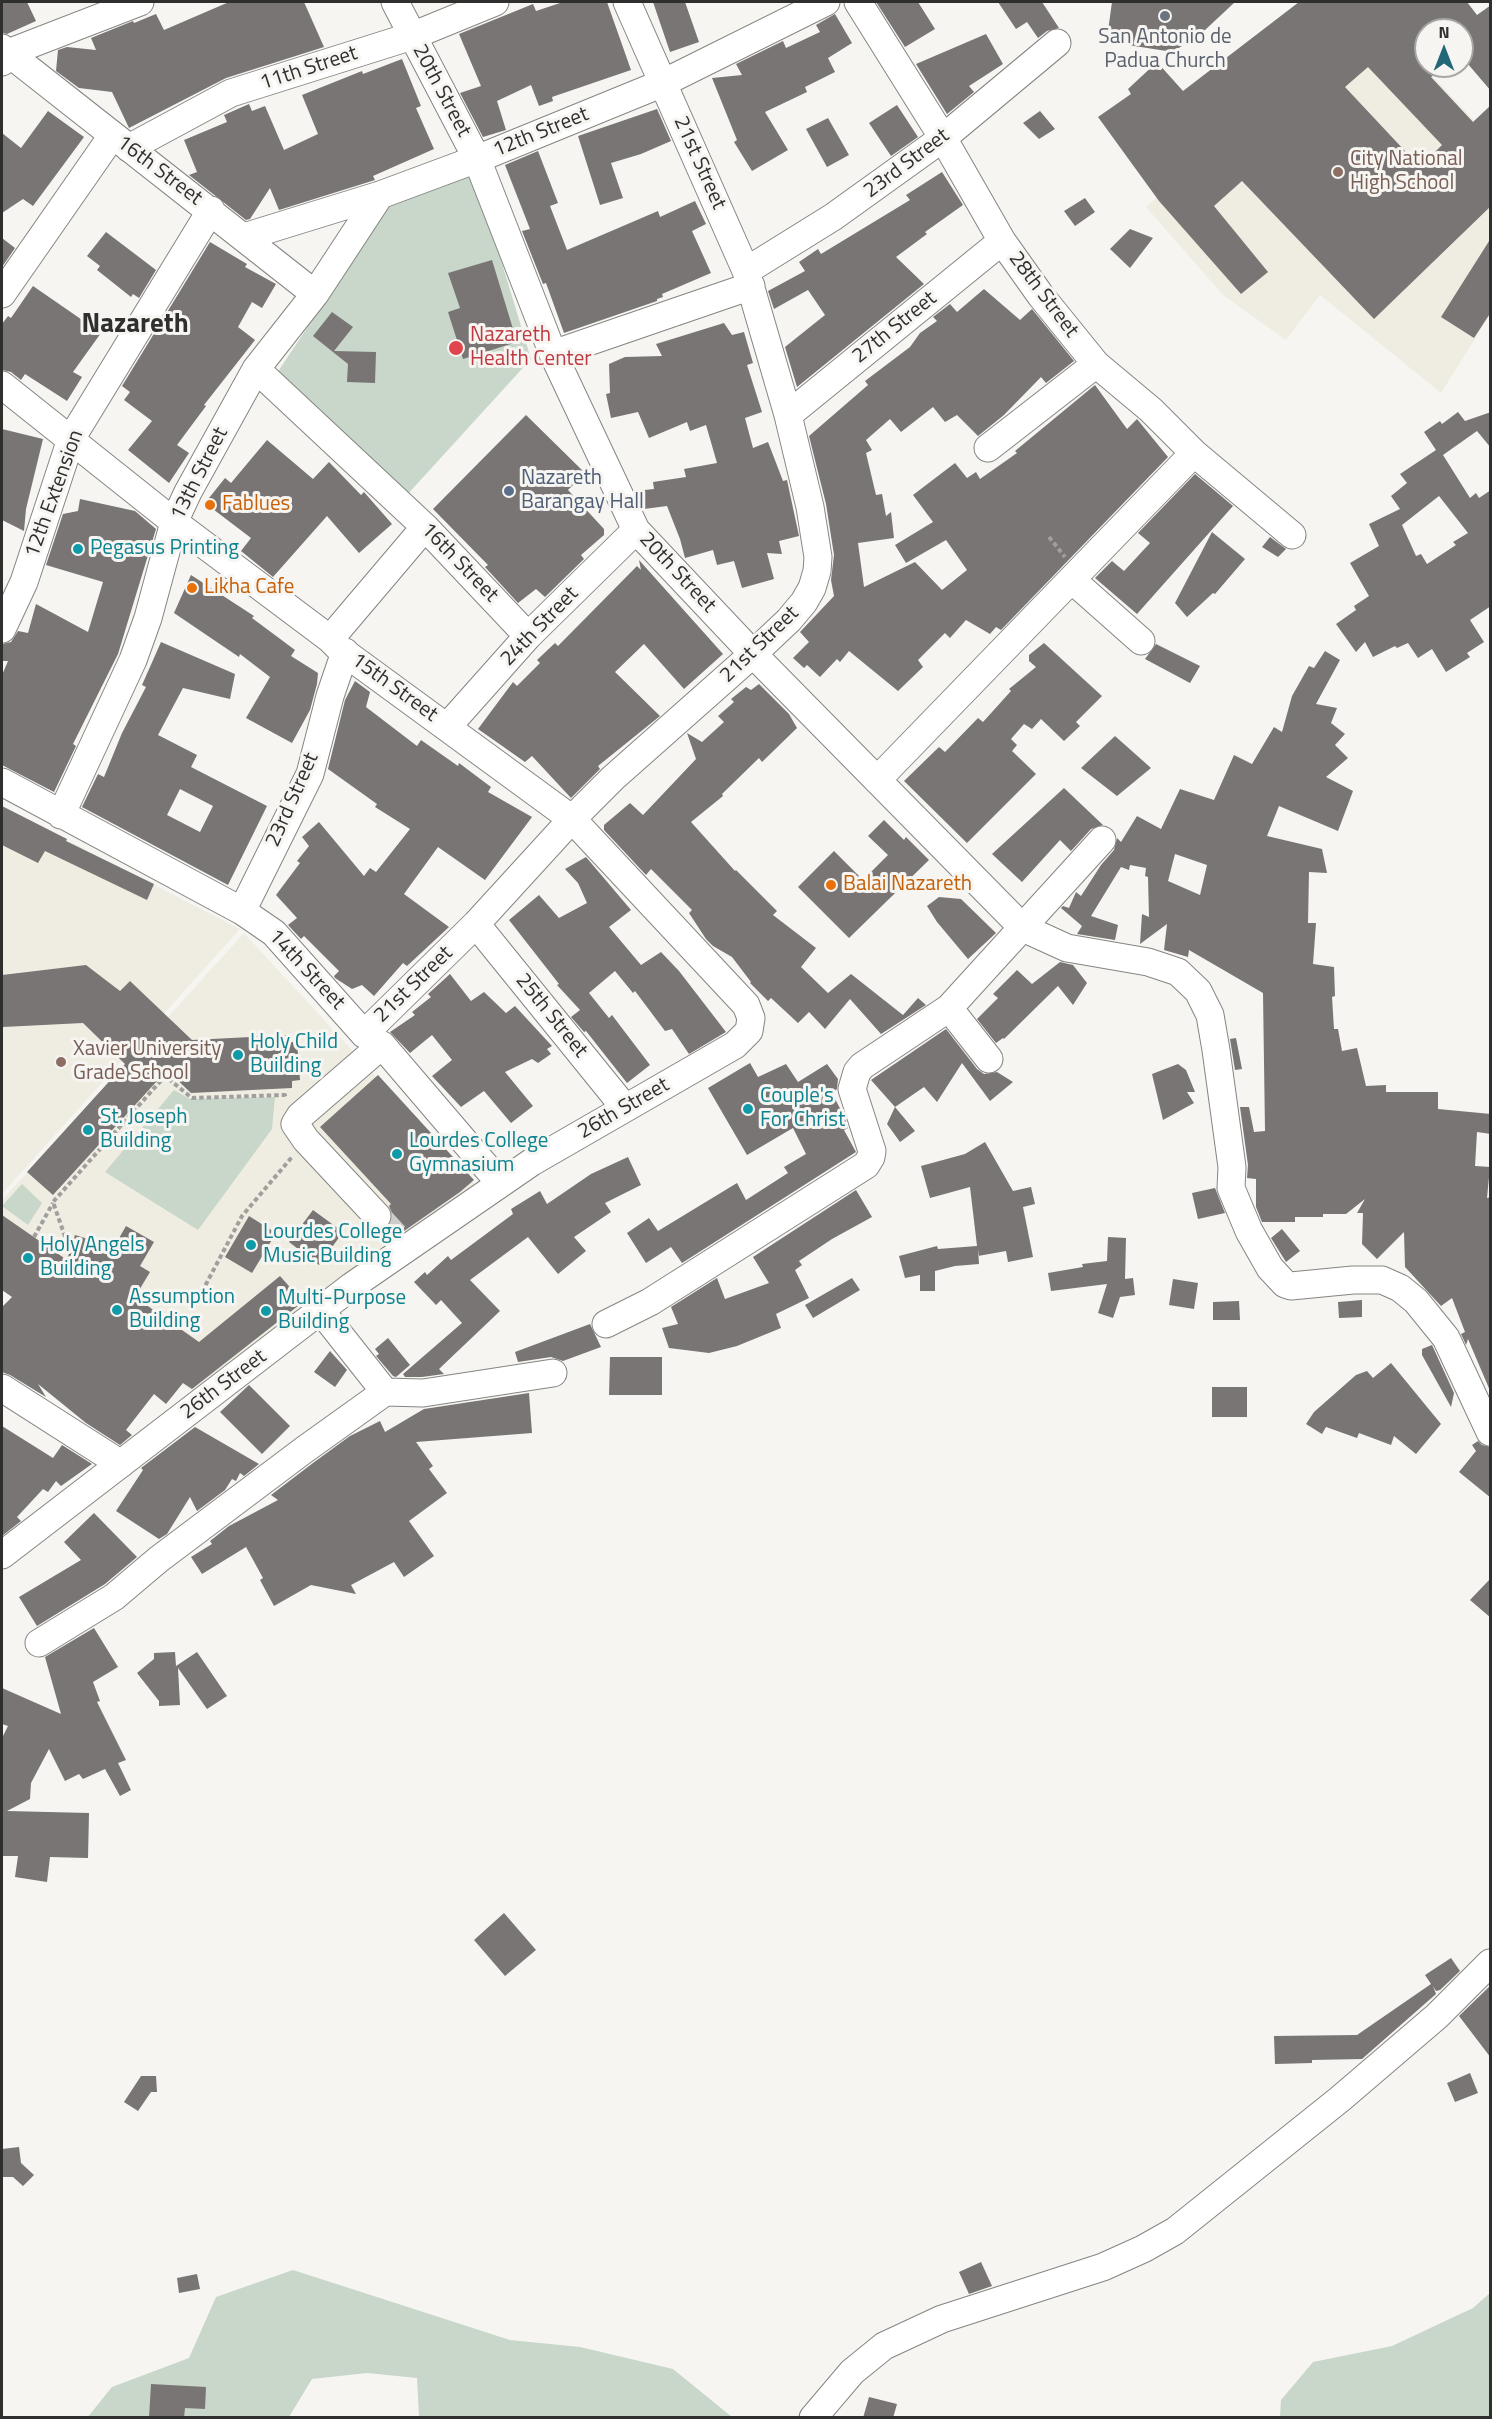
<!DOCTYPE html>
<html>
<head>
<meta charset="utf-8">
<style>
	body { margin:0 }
	#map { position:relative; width:1492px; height:2419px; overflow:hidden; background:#f6f5f2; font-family:"Titillium Web",sans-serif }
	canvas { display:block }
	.frame { position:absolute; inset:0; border:3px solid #2f2f2e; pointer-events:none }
	.north { position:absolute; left:1414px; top:18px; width:60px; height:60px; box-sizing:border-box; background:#f6f5f2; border:2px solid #a6a6a4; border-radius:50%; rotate:0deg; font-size:16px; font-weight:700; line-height:24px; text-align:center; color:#2f2f2e }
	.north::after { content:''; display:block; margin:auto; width:21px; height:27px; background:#226877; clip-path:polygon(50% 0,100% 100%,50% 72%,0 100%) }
</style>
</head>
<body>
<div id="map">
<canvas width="1492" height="2419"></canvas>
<div class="frame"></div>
<div class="north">N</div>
</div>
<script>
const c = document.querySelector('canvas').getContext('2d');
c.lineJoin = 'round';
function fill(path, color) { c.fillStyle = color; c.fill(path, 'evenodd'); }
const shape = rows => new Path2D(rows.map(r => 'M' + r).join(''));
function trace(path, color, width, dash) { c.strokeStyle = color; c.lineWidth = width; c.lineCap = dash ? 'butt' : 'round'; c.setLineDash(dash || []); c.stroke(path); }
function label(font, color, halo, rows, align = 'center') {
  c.font = font + ' "Titillium Web",sans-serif'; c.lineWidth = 6; c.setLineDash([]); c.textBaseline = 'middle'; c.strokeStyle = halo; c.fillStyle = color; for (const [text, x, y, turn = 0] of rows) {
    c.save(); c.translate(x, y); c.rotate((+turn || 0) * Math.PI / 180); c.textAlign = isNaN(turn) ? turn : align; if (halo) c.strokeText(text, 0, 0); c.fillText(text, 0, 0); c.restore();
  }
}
const built = shape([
	[1369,9,1490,137,1490,315,1441,393,1320,295,1286,340,1223,295,1146,207],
	[2,807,240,929,2,1194],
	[244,933,476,1185,199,1395,2,1264,2,1200]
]);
const green = shape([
	[474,171,531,359,406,496,277,373,393,199],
	[174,1090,190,1099,275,1097,272,1129,198,1230,105,1172],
	[22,1184,42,1203,28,1225,2,1206],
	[293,2270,510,2340,580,2347,673,2369,732,2417,419,2417,417,2378,367,2373,312,2379,289,2417,87,2418,112,2387,189,2358,216,2297],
	[1490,2293,1490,2417,1280,2417,1281,2400,1313,2362,1392,2346,1473,2308]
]);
const building = shape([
	[2,2,27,2,36,21,7,34,2,33],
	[229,2,304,2,324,47,226,78,129,128,112,92,79,88,56,71,58,50,67,47,96,50,91,38,133,21,134,23,156,14,164,30],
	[563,2,607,2,631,70,552,97,553,101,539,106,531,85,497,101,506,130,483,137,460,93,481,86,459,34,533,4,536,11],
	[653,2,685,2,699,42,670,52],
	[876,2,918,2,935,29,905,47],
	[998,2,1042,2,1059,28,1047,31,1038,38,1027,22,1016,29],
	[1112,2,1235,2,1205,30,1173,52,1115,43,1108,31],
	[1299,2,1467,2,1477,15,1491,5,1491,91,1462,57,1462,30,1426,30,1426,66,1445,66,1431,77,1473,122,1491,105,1491,206,1374,319,1242,181,1214,206,1268,272,1241,294,1159,201,1098,117,1131,94,1128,89,1157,62,1183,91],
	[1368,67,1442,145,1420,167,1345,87],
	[835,14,852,43,828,58,835,72,805,87,807,92,765,112,788,150,752,171,734,142,737,140,712,78,742,75,736,64,783,41,786,48,820,32,816,25],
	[986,34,1003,64,969,86,974,92,947,114,916,64],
	[402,59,421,106,416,108,434,149,373,176,375,180,279,210,270,188,250,219,246,220,189,175,197,172,184,140,227,122,224,115,249,104,252,111,265,106,284,150,318,134,302,95,362,71,363,74],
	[897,105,918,137,891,156,869,123],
	[657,109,671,141,641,154,611,163,623,198,600,205,578,136],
	[48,111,84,137,33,206,23,199,2,213,2,133,21,148],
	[1040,111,1055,129,1039,139,1023,123],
	[828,118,849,155,827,167,806,129],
	[538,151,558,203,550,206,567,250,658,211,660,217,695,201,706,224,692,231,711,273,662,294,663,297,657,299,657,301,564,333,546,283,543,284,522,231,530,229,505,165],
	[942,172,963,205,925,232,927,234,896,257,924,284,797,387,785,347,825,315,808,290,774,309,768,291,805,271,799,262,818,249,821,254,910,200,906,195],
	[1085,198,1095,212,1075,226,1064,211],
	[1130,229,1153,238,1130,268,1110,249],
	[106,232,156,270,139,298,133,294,131,297,97,270,100,266,87,256],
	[2,238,15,248,2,267],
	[1491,238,1491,312,1474,338,1441,317],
	[210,242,247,264,245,267,276,284,262,308,252,302,238,327,255,340,204,405,206,406,177,445,189,453,169,483,128,450,152,421,124,400,130,392,122,386],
	[492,260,517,342,463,359,448,312,460,308,448,273],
	[33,286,101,333,73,372,82,377,67,401,25,374,21,380,11,372,2,370,2,324,8,316,11,318],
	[984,289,1020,320,1032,309,1074,361,1046,383,1041,377,1004,415,978,436,957,415,945,422,933,407,901,432,890,419,866,440,872,450,866,453,876,495,882,494,886,516,891,512,894,538,858,543,864,587,915,562,942,590,967,570,946,540,906,563,895,545,933,522,913,495,955,463,967,478,976,472,980,479,1017,453,1015,451,1095,385,1127,429,1137,419,1168,457,1001,630,996,627,990,634,966,620,950,638,945,633,918,660,923,667,898,691,849,651,840,662,837,659,820,677,807,665,804,668,793,658,809,642,800,632,834,596,831,580,834,555,826,504,809,436,868,385,865,381,910,347,920,333,937,321,933,317,950,304,957,312],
	[332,312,353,327,334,351,376,352,375,383,347,382,348,364,313,336],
	[724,323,732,335,744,332,753,363,747,365,762,412,745,418,753,448,768,442,783,481,787,480,799,536,779,541,782,554,767,553,774,579,742,588,734,561,717,565,713,550,685,558,680,539,667,506,644,509,635,491,654,489,653,482,686,477,684,469,717,463,706,425,690,431,687,422,649,438,638,412,611,418,606,394,610,393,609,364,625,357,662,356,656,344],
	[1458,412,1465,421,1491,412,1491,448,1477,431,1443,455,1470,498,1476,493,1479,498,1491,490,1491,606,1470,620,1484,642,1467,653,1470,657,1446,672,1432,649,1418,658,1408,643,1397,648,1395,646,1373,657,1365,642,1356,652,1336,624,1356,610,1354,606,1369,596,1350,563,1379,546,1369,524,1400,509,1391,496,1407,483,1400,474,1436,450,1424,432,1440,421,1442,424],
	[1439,496,1468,533,1453,542,1456,545,1427,564,1421,554,1416,556,1402,525],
	[526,415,585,473,568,490,604,529,604,535,581,555,584,559,545,597,536,589,518,603,485,567,488,565,433,509],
	[2,429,43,439,26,509,24,531,2,520],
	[267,440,313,479,329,462,361,495,364,492,392,524,359,553,327,516,273,577,241,551,251,538,205,503,225,478,231,483],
	[1195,474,1233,506,1137,614,1095,578,1112,561,1124,571,1150,543,1138,533],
	[80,499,135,511,156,529,118,654,73,744,76,746,54,792,2,765,2,675,8,661,2,661,2,644,11,642,18,631,28,633,36,604,88,632,103,582,46,565,63,514,78,511],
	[1212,532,1245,559,1215,594,1213,593,1187,617,1175,603],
	[1270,537,1286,549,1278,557,1262,547],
	[639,560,723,654,684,689,644,644,615,672,660,716,598,766,600,769,571,798,532,756,525,762,478,729,513,682,517,686,540,663,537,660,555,643,558,646,637,566,641,570],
	[191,575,254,616,252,618,295,650,291,656,318,673,317,684,310,710,292,743,246,718,270,677,240,654,239,657,174,613],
	[161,642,235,674,230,699,183,688,158,735,197,755,191,767,267,806,228,885,82,807,98,774,104,777,122,733,146,687,142,685],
	[180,789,213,806,200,832,167,815],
	[1044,643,1102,696,1076,722,1080,726,1064,741,1041,719,1032,729,1024,724,1011,739,1017,745,1012,751,1036,774,967,843,904,781,939,747,945,752,978,718,983,722,1011,691,1009,689,1036,667,1029,661,1029,655],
	[1156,644,1200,666,1190,683,1145,659],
	[1325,651,1340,660,1316,704,1337,708,1331,723,1345,734,1335,745,1348,758,1326,777,1353,791,1338,831,1279,806,1267,836,1322,849,1327,873,1309,872,1308,923,1316,923,1313,964,1334,967,1335,996,1332,997,1334,1029,1338,1029,1342,1051,1357,1048,1366,1086,1386,1085,1386,1092,1438,1092,1438,1109,1491,1114,1491,1134,1477,1132,1475,1166,1490,1167,1487,1198,1491,1197,1491,1393,1468,1339,1466,1345,1461,1334,1465,1332,1452,1298,1441,1306,1405,1267,1404,1232,1377,1259,1362,1244,1363,1213,1357,1213,1365,1199,1346,1214,1323,1214,1323,1217,1295,1217,1295,1222,1262,1222,1256,1207,1256,1179,1247,1178,1248,1165,1240,1107,1249,1107,1254,1132,1265,1131,1263,993,1189,950,1188,957,1164,950,1167,924,1140,944,1142,914,1149,917,1148,877,1145,876,1146,868,1130,865,1129,870,1121,867,1091,916,1118,925,1115,940,1077,934,1082,926,1061,908,1063,906,1069,908,1076,892,1081,896,1101,865,1114,850,1117,838,1121,842,1137,816,1161,829,1180,789,1214,800,1234,755,1252,764,1274,727,1282,732,1292,696,1309,666,1314,668],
	[1175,854,1207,865,1200,895,1168,881],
	[355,681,370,692,366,707,417,746,421,740,458,766,459,763,491,787,488,792,532,817,485,880,438,847,404,894,449,927,407,966,403,963,374,996,362,985,352,989,335,978,334,976,339,971,304,936,301,939,288,925,297,918,276,895,300,863,297,861,309,846,302,837,319,822,364,876,370,868,376,872,410,829,375,807,377,804,328,769,345,700],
	[759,684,789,714,797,728,762,762,759,758,722,794,723,796,691,822,735,871,736,870,777,911,773,915,816,948,801,967,828,993,851,974,903,1015,918,998,926,1005,881,1034,850,999,825,1029,809,1012,798,1023,771,998,768,1001,750,983,751,982,732,957,713,946,706,939,689,913,692,910,651,869,646,875,604,830,604,825,630,803,643,815,696,759,687,733,702,742,724,722,718,716,734,702,731,699,746,687,751,690],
	[1115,736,1151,768,1117,796,1081,768],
	[1064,788,1103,825,1091,829,1071,851,1060,840,1022,882,992,854],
	[2,806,67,839,66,841,154,884,147,900,45,851,38,863,2,845],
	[884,820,904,840,906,837,929,860,849,938,798,887,834,851,863,880,888,855,868,836],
	[586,857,631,910,609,927,641,965,661,952,679,971,726,1032,689,1054,672,1029,665,1031,635,991,633,993,615,971,589,993,609,1018,612,1015,650,1065,627,1083,586,1031,584,1032,571,1017,580,1010,557,985,559,984,509,920,539,895,559,918,587,903,578,883,565,869],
	[939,897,961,899,996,933,968,959,937,922,927,906],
	[1060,962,1073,965,1087,983,1073,1005,1058,986,1004,1039,1003,1038,996,1043,977,1019,998,998,993,994,1017,970,1032,984],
	[86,965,120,991,130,981,192,1040,290,1035,291,1042,297,1042,300,1080,292,1081,292,1088,191,1093,167,1070,53,1195,27,1172,125,1064,83,1023,3,1027,2,975],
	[450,974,471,1001,484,992,506,1013,515,1006,552,1046,547,1049,551,1054,538,1063,532,1059,505,1072,533,1106,511,1123,484,1091,461,1107,432,1076,452,1060,432,1035,410,1053,390,1032,415,1015,412,1012,431,997,428,994],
	[946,1029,977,1069,984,1074,997,1072,1013,1082,990,1101,962,1063,937,1102,924,1087,895,1107,871,1080],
	[1236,1038,1242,1069,1235,1070,1230,1039],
	[750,1063,758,1077,786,1064,798,1082,827,1064,838,1079,837,1089,832,1093,844,1116,848,1128,844,1130,856,1152,682,1263,671,1247,646,1263,627,1233,649,1218,658,1231,737,1183,746,1200,788,1173,784,1167,806,1154,793,1128,747,1155,708,1088],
	[1178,1064,1186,1070,1195,1092,1187,1092,1194,1103,1163,1120,1152,1074],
	[378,1075,474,1180,460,1192,384,1245,369,1229,380,1231,388,1227,392,1220,392,1213,389,1206,391,1204,320,1127],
	[895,1107,915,1131,900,1142,887,1124],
	[985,1142,1013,1191,1031,1187,1035,1204,1023,1207,1033,1257,1008,1262,1006,1251,978,1256,978,1248,979,1264,955,1266,935,1271,935,1291,920,1291,920,1275,905,1278,899,1256,937,1246,938,1249,977,1246,970,1187,930,1198,921,1166,965,1154],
	[628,1157,641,1185,605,1203,611,1212,574,1237,586,1251,558,1274,528,1237,470,1280,500,1311,439,1369,444,1374,422,1377,405,1377,403,1374,462,1323,441,1300,436,1305,414,1282,425,1272,427,1275,448,1256,451,1260,513,1214,511,1209,540,1191,547,1204,591,1174],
	[1215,1188,1225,1213,1198,1219,1192,1193],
	[856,1190,872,1217,832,1239,799,1261,802,1265,795,1270,809,1298,776,1314,781,1328,737,1346,709,1353,669,1348,662,1328,678,1324,671,1307,717,1278,725,1299,769,1283,753,1257],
	[313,1210,343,1232,319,1265,289,1242],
	[2,1215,67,1260,75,1235,114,1247,126,1226,154,1242,140,1266,150,1272,135,1297,199,1342,280,1276,303,1302,192,1389,183,1383,166,1404,154,1394,126,1430,132,1435,120,1445,86,1423,38,1384,46,1397,10,1375,2,1372,2,1307,12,1297,2,1290],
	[249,1216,276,1233,252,1273,225,1257],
	[1282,1229,1300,1251,1286,1262,1271,1238],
	[1108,1237,1126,1238,1125,1279,1133,1278,1135,1295,1120,1297,1113,1318,1098,1313,1107,1284,1051,1291,1048,1273,1083,1267,1082,1264,1107,1261],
	[852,1278,860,1290,813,1318,805,1305],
	[1173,1279,1198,1283,1194,1309,1169,1305],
	[1362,1300,1362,1317,1339,1318,1338,1302],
	[1239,1301,1240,1320,1213,1320,1213,1302],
	[590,1324,601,1347,563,1361,551,1357,518,1362,515,1352],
	[388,1338,410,1365,396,1377,393,1376,376,1356,379,1354,375,1349],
	[1432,1345,1454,1393,1451,1407,1422,1355,1422,1349],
	[330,1351,347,1370,335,1387,314,1372],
	[610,1357,662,1357,662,1395,609,1395],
	[1391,1363,1441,1424,1416,1454,1394,1436,1391,1445,1359,1433,1357,1438,1326,1427,1322,1434,1306,1424,1314,1412,1356,1375,1367,1371,1373,1378],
	[249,1385,290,1426,262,1454,220,1412],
	[1212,1387,1247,1387,1247,1417,1212,1417],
	[529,1393,532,1433,416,1442,433,1466,429,1469,447,1493,409,1521,434,1556,404,1577,394,1562,351,1585,356,1594,311,1585,274,1606,260,1580,263,1578,246,1547,202,1574,191,1557,212,1544,210,1541,229,1526,278,1500,271,1495,313,1463,350,1436,380,1421,385,1432,424,1409],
	[2,1426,53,1458,62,1445,92,1464,61,1486,56,1481,48,1492,43,1489,17,1517,21,1521,2,1536],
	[195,1427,259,1464,244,1476,240,1473,236,1481,232,1479,225,1490,197,1511,190,1497,167,1534,159,1539,116,1511,143,1470,141,1468],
	[1478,1441,1482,1445,1491,1447,1491,1498,1459,1472,1476,1451,1472,1445],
	[94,1513,137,1557,105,1584,37,1626,19,1597,81,1560,64,1542],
	[1491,1578,1491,1618,1470,1600],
	[94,1628,118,1667,93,1682,100,1701,97,1702,126,1760,118,1763,131,1790,120,1796,105,1769,83,1779,79,1774,65,1781,49,1749,31,1783,30,1799,7,1811,89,1813,88,1858,50,1857,47,1882,15,1877,18,1856,2,1856,2,1738,8,1726,2,1724,2,1688,61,1714,45,1657],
	[175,1652,176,1666,197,1652,227,1696,207,1709,178,1668,180,1705,159,1706,159,1701,137,1673,154,1659,154,1653],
	[504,1913,536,1950,505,1976,474,1940],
	[1451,1958,1460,1971,1440,1990,1436,1991,1433,1986,1436,1994,1362,2059,1312,2060,1312,2063,1275,2064,1274,2036,1357,2035,1431,1984,1425,1975],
	[1491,1985,1491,2058,1459,2016],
	[1470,2073,1478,2093,1455,2102,1447,2083],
	[141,2076,156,2076,157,2092,151,2092,138,2111,124,2102],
	[19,2147,21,2163,34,2175,23,2186,13,2177,2,2177,2,2149],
	[981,2262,992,2286,969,2294,959,2272],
	[197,2274,200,2289,179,2293,177,2278],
	[151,2384,206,2387,205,2409,185,2408,184,2418,149,2418],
	[869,2397,897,2404,893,2418,863,2418]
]);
const minorTunnel = shape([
	[377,1216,398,1239]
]);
const path = shape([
	[1049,537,1065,557],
	[34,1237,53,1203],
	[70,1251,53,1202,165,1076,192,1098,285,1095,285,1099],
	[195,1305,242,1216,292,1157]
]);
const minor = shape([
	[395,2,477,159,553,354,636,530,753,654,1023,928,1067,948,1148,962,1178,972,1198,991,1210,1015,1216,1050,1232,1167,1231,1188,1249,1231,1270,1268,1285,1284,1291,1286,1353,1280,1382,1280,1400,1288,1416,1301,1446,1338,1490,1432],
	[858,2,943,138,1002,241,1041,296,1096,364,1151,410,1194,453,1292,535],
	[2,48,315,294],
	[2,62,8,53,140,2],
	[129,148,231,93,412,36,495,2],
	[244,237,380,195,477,159,663,83,826,2],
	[746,271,833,217,943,138,1057,43],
	[2,294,112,136],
	[553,354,751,286],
	[256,369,425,527,528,636],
	[2,385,174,522,330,639,341,650,572,819,746,1005,751,1018,749,1031,735,1045,532,1162,352,1286,2,1555],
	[788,415,1002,241],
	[988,448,1096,364],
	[1072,580,1141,641],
	[2,629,24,582,71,439,211,210],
	[330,639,425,527],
	[447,727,528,636,636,530],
	[877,780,1194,453],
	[2,782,242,911,274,933,364,1034,382,1045,500,1183],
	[61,815,133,660,148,618,174,522,188,492,256,369,315,294,380,195],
	[242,911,310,774,330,696,345,652],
	[476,924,625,1108],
	[949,1008,989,1059],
	[364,1034,476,924,572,819,613,778,753,654,789,620,804,602,812,588,817,571,818,557,810,507,788,415,746,271,627,2],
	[377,1216,306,1140,295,1124,300,1116,382,1045],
	[321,1311,385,1392],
	[606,1324,650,1302,866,1165,871,1157,872,1151,852,1089,857,1072,862,1066,949,1008,1102,840],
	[2,1388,121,1464],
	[39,1643,114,1597,159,1559,304,1450,385,1392,423,1393,553,1373],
	[813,2418,852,2372,884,2346,942,2319,1103,2267,1143,2249,1175,2231,1340,2099,1437,2016,1490,1963]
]);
const markers = [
	[1165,16,6,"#6b7280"],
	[1338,172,6,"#8d6e63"],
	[456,348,8,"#e0444e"],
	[509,491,6,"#5c6f8a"],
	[210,505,6,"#e8710a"],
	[78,549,6,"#0f9aa8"],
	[192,588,6,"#e8710a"],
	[831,885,6,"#e8710a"],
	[238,1055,6,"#0f9aa8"],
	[61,1062,6,"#8d6e63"],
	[748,1109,6,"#0f9aa8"],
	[88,1130,6,"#0f9aa8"],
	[397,1154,6,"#0f9aa8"],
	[251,1245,6,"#0f9aa8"],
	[28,1258,6,"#0f9aa8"],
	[117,1310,6,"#0f9aa8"],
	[266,1311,6,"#0f9aa8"]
];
const worshipNames = [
	["San Antonio de",1165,38],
	["Padua Church",1165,62]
];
const streetNames = [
	["11th Street",309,69,-18],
	["20th Street",441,91,62],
	["12th Street",541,133,-22],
	["21st Street",699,163,66],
	["23rd Street",907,164,-37],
	["16th Street",159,171,37],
	["28th Street",1043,295,53],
	["27th Street",895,328,-39],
	["13th Street",200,474,-63],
	["12th Extension",55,494,-70],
	["16th Street",459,563,46],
	["20th Street",677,573,47],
	["24th Street",540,627,-46],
	["21st Street",760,645,-44],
	["15th Street",394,688,36],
	["23rd Street",293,800,-66],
	["14th Street",306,970,47],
	["21st Street",414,985,-44],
	["25th Street",551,1016,51],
	["26th Street",624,1109,-30],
	["26th Street",224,1385,-37]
];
const educationNames = [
	["City National",1350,160],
	["High School",1350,184],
	["Xavier University",73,1050],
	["Grade School",73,1074]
];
const healthNames = [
	["Nazareth",470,336],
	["Health Center",470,360]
];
const serviceNames = [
	["Nazareth",521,479],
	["Barangay Hall",521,503]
];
const foodNames = [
	["Fablues",222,505],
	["Likha Cafe",204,588],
	["Balai Nazareth",843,885]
];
const cultureNames = [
	["Pegasus Printing",90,549],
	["Holy Child",250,1043],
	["Building",250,1067],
	["Couple's",760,1097],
	["For Christ",760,1121],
	["St. Joseph",100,1118],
	["Building",100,1142],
	["Lourdes College",409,1142],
	["Gymnasium",409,1166],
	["Lourdes College",263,1233],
	["Music Building",263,1257],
	["Holy Angels",40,1246],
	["Building",40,1270],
	["Assumption",129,1298],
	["Building",129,1322],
	["Multi-Purpose",278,1299],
	["Building",278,1323]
];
const districtNames = [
	["Nazareth",135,325]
];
fill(built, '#efede2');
fill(green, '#c8d7c9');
fill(building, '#787574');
trace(minorTunnel, '#cecdcb', 27, [27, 14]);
trace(minor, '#858582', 29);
trace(path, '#a09f9d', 4, [4.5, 3]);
trace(minor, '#fff', 27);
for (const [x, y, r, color] of markers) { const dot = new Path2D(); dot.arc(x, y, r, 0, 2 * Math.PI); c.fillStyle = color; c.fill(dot); trace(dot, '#f6f5f2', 2); }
label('21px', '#5b616d', '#f6f5f2', worshipNames);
label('21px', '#2f2f2e', '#f6f5f2', streetNames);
label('21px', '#785e54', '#f6f5f2', educationNames, 'left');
label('21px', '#be3a42', '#f6f5f2', healthNames, 'left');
label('21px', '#4e5e75', '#f6f5f2', serviceNames, 'left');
label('21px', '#c56008', '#f6f5f2', foodNames, 'left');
label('21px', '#0d838f', '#f6f5f2', cultureNames, 'left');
label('bold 27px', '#2f2f2e', '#f6f5f2', districtNames);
</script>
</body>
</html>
